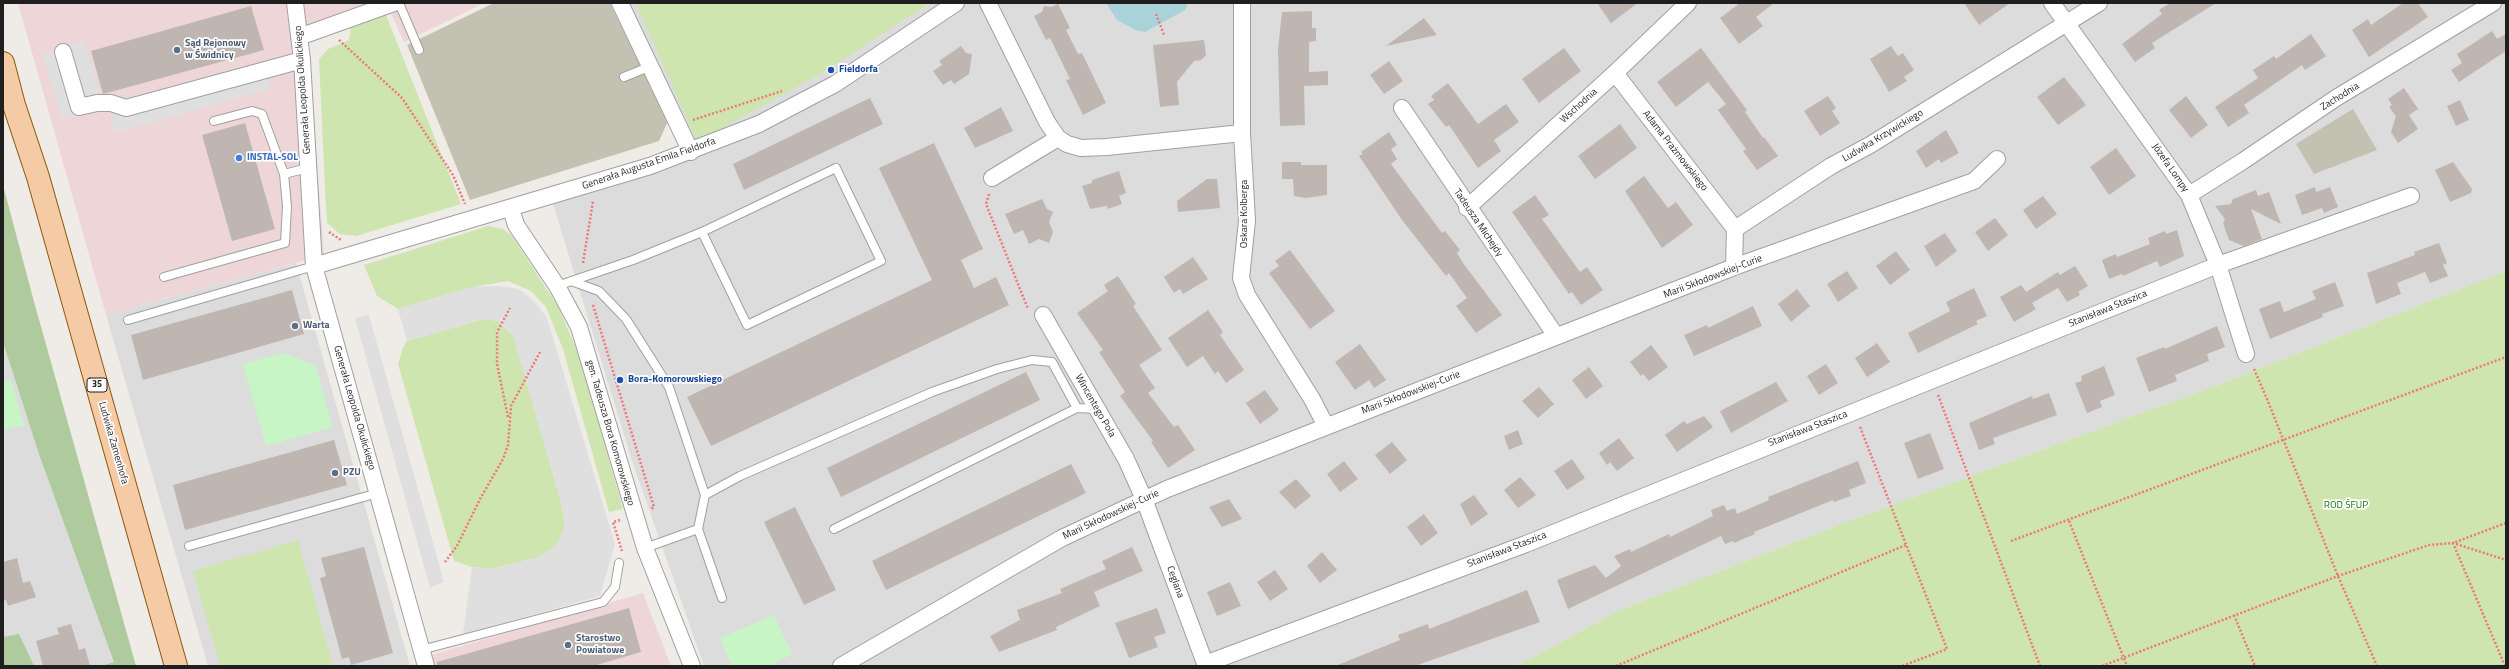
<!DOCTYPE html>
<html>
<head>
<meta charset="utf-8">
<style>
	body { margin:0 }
	#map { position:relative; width:2509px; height:669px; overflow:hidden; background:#efebe6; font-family:"Titillium Web",sans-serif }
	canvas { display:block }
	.frame { position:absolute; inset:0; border:4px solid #1f1f1f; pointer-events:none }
</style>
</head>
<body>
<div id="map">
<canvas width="2509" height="669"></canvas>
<div class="frame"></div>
</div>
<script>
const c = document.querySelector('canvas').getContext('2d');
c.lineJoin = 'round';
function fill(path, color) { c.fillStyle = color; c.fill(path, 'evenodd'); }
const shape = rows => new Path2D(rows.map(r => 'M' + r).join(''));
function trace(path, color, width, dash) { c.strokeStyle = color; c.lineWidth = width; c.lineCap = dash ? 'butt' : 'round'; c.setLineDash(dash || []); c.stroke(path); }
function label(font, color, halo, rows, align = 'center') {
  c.font = font + ' "Titillium Web",sans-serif'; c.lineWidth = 3.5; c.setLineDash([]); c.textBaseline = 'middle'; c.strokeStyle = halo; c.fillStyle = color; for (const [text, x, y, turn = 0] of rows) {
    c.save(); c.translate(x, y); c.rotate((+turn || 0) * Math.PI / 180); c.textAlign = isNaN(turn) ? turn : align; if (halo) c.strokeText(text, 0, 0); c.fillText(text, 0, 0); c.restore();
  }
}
const residential = shape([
	[625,3,2506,3,2506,271,2218,385,1865,515,1620,610,1517,666,704,666,633,464,553,204,696,157],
	[3,211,134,666,3,666],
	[296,263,410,666,208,666,106,315]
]);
const commercial = shape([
	[18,3,484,3,404,42,391,13,308,42,324,255,106,315],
	[643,593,671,666,434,666,431,655]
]);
const construction = shape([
	[494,3,610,3,668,121,659,141,470,200,407,45],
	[2353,109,2377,150,2314,174,2296,144]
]);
const grass = shape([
	[636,3,930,3,822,73,697,142],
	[386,15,461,204,356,236,340,234,327,223,326,208,319,59,328,49,349,40,351,26],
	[488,226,503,229,512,236,558,307,580,357,623,509,609,512,563,349,546,307,531,291,508,281,473,287,398,309,377,296,364,265],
	[2506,271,2506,666,1517,666,1620,610,1865,515,2218,385],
	[483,319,498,321,514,336,562,506,565,528,556,546,539,557,492,569,472,567,454,561,398,364,403,348,407,341],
	[298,540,333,666,220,666,193,571]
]);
const forest = shape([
	[3,185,33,298,136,666,101,666,114,662,39,454,3,342],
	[19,634,34,666,3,666,3,637]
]);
const park = shape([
	[284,353,316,366,332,427,266,446,243,364],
	[11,380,24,425,3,430,3,382],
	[774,615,792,654,768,666,732,666,720,638]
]);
const parking = shape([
	[84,40,104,108,63,120,43,54],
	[267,73,270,89,114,133,110,117],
	[500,286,519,289,535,302,547,318,615,544,600,596,463,634,472,567,492,569,539,557,556,546,565,528,562,506,513,336,498,321,483,319,407,341,398,309,473,287],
	[369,315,444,582,430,588,355,318]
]);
const water = shape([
	[1106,3,1188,3,1185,10,1145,32,1135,30,1117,20]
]);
const building = shape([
	[1597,3,1638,3,1611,23],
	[1740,3,1774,3,1756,17,1763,26,1739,44,1720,18],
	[1964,3,2010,3,1979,25],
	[2170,3,2216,3,2152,43,2155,48,2135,62,2122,44,2162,14,2159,10],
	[2403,3,2418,3,2428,17,2369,57,2352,30,2368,19,2371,25],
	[1058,4,1070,28,1066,30,1078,54,1082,53,1106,103,1083,115,1066,80,1070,79,1054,46,1050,38,1046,40,1034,16,1042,12,1044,6,1051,7],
	[251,6,264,50,103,94,91,51],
	[1312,11,1312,28,1316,28,1316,41,1309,42,1309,72,1328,71,1328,85,1304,86,1305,125,1280,126,1278,49,1282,12],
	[1424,18,1437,35,1386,46],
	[2492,31,2497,39,2506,34,2506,51,2459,82,2451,70,2462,63,2457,54],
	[2311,34,2326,56,2305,70,2302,65,2244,105,2249,113,2228,127,2215,107,2258,78,2253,70,2274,56,2276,59],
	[1204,40,1206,55,1201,60,1194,61,1177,82,1179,105,1160,107,1153,45],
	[961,46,966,53,972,54,969,74,954,84,951,80,943,85,933,71,942,65,939,61],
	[1891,46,1898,56,1903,53,1914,70,1904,77,1907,81,1889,92,1870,59],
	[1564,48,1581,71,1539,103,1522,79],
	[1701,48,1747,110,1745,112,1763,138,1764,137,1778,156,1757,170,1743,151,1746,149,1718,110,1726,104,1708,82,1676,107,1657,82],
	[1389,61,1403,81,1384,94,1370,75],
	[2064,77,2086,105,2058,125,2037,97],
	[1448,83,1478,124,1506,104,1519,122,1494,140,1501,151,1478,168,1449,125,1446,127,1428,104,1434,100,1431,96],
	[2404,88,2418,109,2409,115,2418,129,2398,143,2391,132,2396,116,2389,107,2392,105,2388,99],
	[1828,96,1836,108,1832,111,1840,123,1820,136,1804,111],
	[2186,96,2208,125,2191,138,2169,110],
	[870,98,883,124,744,190,733,164],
	[2460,100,2469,120,2456,126,2447,106],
	[1001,107,1013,131,975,148,964,128],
	[245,123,275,229,232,241,202,135],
	[1620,124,1637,148,1595,179,1578,156],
	[1946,130,1959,153,1941,163,1939,159,1926,168,1916,151],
	[1389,132,1397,145,1391,149,1397,159,1391,164,1442,233,1445,231,1460,250,1457,253,1463,263,1502,315,1476,333,1456,306,1467,298,1449,273,1446,276,1402,220,1359,156,1363,154,1361,152],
	[934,143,983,249,961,260,974,288,996,277,1009,305,711,446,687,397,932,280,879,168],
	[2116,148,2136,176,2109,195,2090,167],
	[1282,162,1301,162,1301,165,1327,165,1327,195,1306,198,1294,196,1293,179,1282,179],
	[2453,162,2472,189,2471,193,2450,202,2435,170],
	[1119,171,1126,193,1119,196,1122,204,1108,209,1107,206,1090,209,1082,186,1092,183,1092,180],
	[1644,176,1668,208,1676,202,1693,225,1662,248,1625,191],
	[1207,179,1217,179,1220,208,1178,212,1177,201],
	[2315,187,2316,192,2330,187,2338,207,2324,213,2322,208,2302,215,2295,195],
	[2256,190,2258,196,2269,192,2281,224,2251,209,2262,239,2244,246,2229,240,2223,223,2225,219,2215,206,2231,204,2233,199],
	[1535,195,1549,215,1542,219,1580,272,1587,267,1603,290,1581,305,1572,292,1569,294,1512,212],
	[2043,196,2057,214,2036,229,2023,210],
	[1042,199,1047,209,1053,212,1049,222,1053,232,1049,243,1039,239,1029,244,1023,230,1014,234,1005,214],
	[1995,218,2008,235,1988,251,1975,232],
	[2177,230,2184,256,2160,267,2157,261,2123,276,2122,274,2109,279,2102,260,2116,254,2117,257,2150,244,2148,238,2165,231,2166,234],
	[1945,233,1957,251,1936,267,1924,246],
	[2439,243,2447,263,2443,265,2448,276,2430,283,2425,272,2397,283,2401,294,2376,304,2367,273,2415,255,2414,252],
	[1290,250,1335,311,1310,329,1269,273,1279,266,1275,261],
	[1896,251,1910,270,1890,285,1876,266],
	[1193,257,1208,279,1183,294,1180,289,1174,293,1164,277],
	[2075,266,2088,286,2078,292,2080,295,2067,302,2058,288,2032,303,2036,309,2014,322,2000,297,2021,285,2026,292,2058,272,2060,275],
	[1847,271,1858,288,1838,302,1827,284],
	[1118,276,1136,304,1133,306,1162,350,1139,365,1155,388,1148,393,1174,427,1178,425,1195,450,1168,468,1151,442,1153,441,1120,396,1125,392,1099,352,1103,350,1077,313,1108,291,1104,285],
	[2335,282,2344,306,2322,314,2323,317,2270,339,2259,309,2280,301,2284,312,2316,299,2312,291],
	[1974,288,1987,316,1976,321,1978,324,1918,353,1908,333,1950,311,1946,302],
	[1797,289,1810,306,1791,322,1778,304],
	[292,290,304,334,143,380,131,335],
	[1753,306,1762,326,1694,356,1684,335,1707,325,1708,328],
	[1208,310,1223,332,1220,335,1244,370,1226,383,1218,371,1215,374,1203,356,1187,367,1168,338],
	[2217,326,2225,347,2207,354,2209,361,2175,375,2177,381,2149,392,2136,358,2164,347,2165,349],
	[1877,343,1890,362,1867,377,1855,358],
	[1360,344,1386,380,1374,388,1369,380,1355,390,1335,362],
	[1651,345,1668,367,1649,381,1643,374,1641,376,1630,362],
	[1826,364,1838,383,1819,395,1807,376],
	[2104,366,2115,395,2100,401,2102,407,2087,413,2075,383,2082,381,2081,376],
	[1589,367,1603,386,1586,399,1572,380],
	[1026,372,1040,400,841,497,827,468],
	[1776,382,1788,401,1731,433,1720,411],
	[1539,387,1554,404,1538,418,1522,401],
	[1265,390,1279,410,1260,424,1246,403],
	[2049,393,2057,415,1993,438,1995,444,1979,450,1969,423,2032,396,2033,399],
	[1704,416,1713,427,1677,452,1665,435,1684,421,1687,424],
	[1518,430,1523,444,1509,450,1504,436],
	[1930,433,1944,469,1918,479,1904,443],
	[1619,438,1634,458,1617,471,1610,462,1607,465,1599,453],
	[334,440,347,485,185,530,173,485],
	[1392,442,1407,460,1390,474,1375,455],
	[1572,459,1585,478,1567,490,1554,471],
	[1344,461,1358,479,1340,492,1327,474],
	[1858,461,1866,483,1849,490,1851,496,1834,502,1833,500,1754,532,1755,534,1734,543,1733,541,1725,544,1721,536,1568,609,1557,580,1595,565,1606,578,1621,566,1614,556,1630,549,1631,552,1669,534,1670,537,1713,516,1711,510,1724,505,1727,511,1735,508,1737,514,1769,500,1768,497],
	[1071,464,1086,493,886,590,872,561],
	[1520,477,1536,495,1518,508,1504,490],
	[1296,479,1311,496,1295,509,1279,492],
	[1474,495,1488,514,1471,526,1460,504],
	[1229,499,1242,519,1222,527,1209,507],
	[795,507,836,590,804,605,764,522],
	[1424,514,1438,533,1421,546,1407,527],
	[364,547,393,653,351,665,349,657,342,659,320,578,326,576,321,558],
	[1132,547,1143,571,1094,592,1100,606,1056,627,1057,630,999,652,990,636,1020,620,1017,610,1062,593,1060,589,1106,569,1102,561],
	[1322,552,1337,570,1320,583,1307,566],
	[17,558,23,583,30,581,36,597,8,606,6,600,3,601,3,562],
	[1275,570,1288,589,1270,601,1257,582],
	[1230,582,1241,606,1217,616,1207,592],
	[1527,590,1540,622,1415,666,1335,666,1400,640,1398,635,1428,624,1429,629],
	[629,608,641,652,593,666,437,666,437,662],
	[1157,608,1166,633,1154,637,1158,647,1129,658,1115,623],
	[71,624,79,650,85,648,90,666,43,666,36,641,59,634,57,628]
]);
const path = shape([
	[1156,14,1164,35],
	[339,40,402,98,453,175,465,204],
	[693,120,782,91],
	[989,194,986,204,1028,309],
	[329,232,341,240],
	[583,263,593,201],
	[593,305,654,507,651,509],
	[2254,369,2267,399,2338,576,2377,666],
	[1938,395,2040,666],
	[508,417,497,364,497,332,510,308],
	[1860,427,1947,649,1902,666],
	[620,520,613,522,622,551],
	[2069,521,2127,666],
	[2011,541,2506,357],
	[445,562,457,546,480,499,503,459,508,445,511,406,540,352],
	[2234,615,2255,666],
	[1616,666,1906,545],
	[2102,666,2338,576,2429,545,2453,543,2506,560],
	[2505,666,2453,543,2506,523]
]);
const lane = shape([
	[399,3,419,50],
	[624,77,651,66],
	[214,121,252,111,262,114,284,174,308,168],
	[164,277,285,243,287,206,284,174],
	[571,281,599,291,626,319,669,387,705,495],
	[557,286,633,260,702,232,836,168,881,261,747,325,702,232],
	[128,320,314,266],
	[698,529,705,495,740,476,932,392,997,369,1032,360,1052,362,1077,408],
	[834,529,1077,408,1097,409],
	[189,546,378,493],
	[645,548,698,529,722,598],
	[421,650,603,602,615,587,619,563]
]);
const street = shape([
	[295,3,302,60,314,266,426,666],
	[620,3,691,152],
	[988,3,1047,122,1058,138,1067,144,1081,148,1107,147,1242,133],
	[1242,3,1242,133,1247,221,1241,278,1247,295,1312,399,1326,426],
	[2052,3,2189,195,2218,265,2246,354],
	[299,37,394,3],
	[63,52,79,107,97,103,111,103,126,108,302,60],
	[1615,73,1735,229],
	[1402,108,1556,336],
	[992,178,1058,138],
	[2189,195,2243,161,2336,98,2493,3],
	[1467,208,1615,73,1688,3],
	[511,209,516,225,557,286,579,327,645,548,692,666],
	[1735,229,1831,166,1870,145,2099,3],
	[314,266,650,166,759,124,835,84,956,3],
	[1734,267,1735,229],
	[1043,315,1126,459,1144,499,1206,666],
	[1205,664,1526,544,2218,265,2411,196],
	[841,666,1062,538,1167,489,1734,267,1974,181,1997,159]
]);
const primary = shape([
	[3,63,14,105,38,177,176,666]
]);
const markers = [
	[177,50,4,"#5c6f8a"],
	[831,70,4,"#1a4fb4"],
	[239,158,4,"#3f7fe0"],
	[295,326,4,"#5c6f8a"],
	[620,380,4,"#1a4fb4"],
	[335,473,4,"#5c6f8a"],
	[568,645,4,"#5c6f8a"]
];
const shields = [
	[97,385,20]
];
const shieldNames = [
	["35",97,385]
];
const serviceNames = [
	["Sąd Rejonowy",185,44],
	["w Świdnicy",185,56],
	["Warta",303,326],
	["PZU",343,473],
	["Starostwo",576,639],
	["Powiatowe",576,651]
];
const transitNames = [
	["Fieldorfa",839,70],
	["Bora-Komorowskiego",628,380]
];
const streetNames = [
	["Generała Leopolda Okulickiego",303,90,-94],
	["Zachodnia",2340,97,-32],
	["Wschodnia",1579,106,-42],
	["Ludwika Krzywickiego",1883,136,-31],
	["Adama Prażmowskiego",1675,151,52],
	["Generała Augusta Emila Fieldorfa",649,164,-19],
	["Józefa Lompy",2170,168,55],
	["Oskara Kolberga",1245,214,-90],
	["Tadeusza Michejdy",1478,223,56],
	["Marii Skłodowskiej-Curie",1713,277,-21],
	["Stanisława Staszica",2108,309,-22],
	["Marii Skłodowskiej-Curie",1411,393,-21],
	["Wincentego Pola",1095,406,60],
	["Generała Leopolda Okulickiego",354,408,74],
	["Stanisława Staszica",1808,429,-21],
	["gen. Tadeusza Bora Komorowskiego",610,433,74],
	["Ludwika Zamenhofa",113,443,74],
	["Marii Skłodowskiej-Curie",1111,515,-25],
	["Stanisława Staszica",1507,550,-21],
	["Ceglana",1175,582,70]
];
const shopNames = [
	["INSTAL-SOL",247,158]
];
const parkNames = [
	["ROD ŚFUP",2346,506]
];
fill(residential, '#dddcdc');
fill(commercial, '#eed6d8');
fill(construction, '#c3c1b2');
fill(grass, '#cfe5af');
fill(forest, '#afcb9e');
fill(park, '#c7f5c6');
fill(parking, '#dfdfdf');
fill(water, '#a9d3d9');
fill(building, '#bfb6b2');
trace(lane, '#a0a0a0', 10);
trace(street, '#a0a0a0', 18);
trace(primary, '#8e570c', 24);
trace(path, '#ef7776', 2.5, [2, 2]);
trace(lane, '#fff', 8);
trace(street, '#fff', 16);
trace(primary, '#f5cba5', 22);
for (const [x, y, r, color] of markers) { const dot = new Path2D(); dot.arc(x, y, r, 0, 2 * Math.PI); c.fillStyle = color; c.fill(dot); trace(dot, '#fff', 1.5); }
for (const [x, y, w] of shields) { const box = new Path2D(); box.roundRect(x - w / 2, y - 7, w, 14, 3); c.fillStyle = '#fff'; c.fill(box); trace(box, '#1f1f1f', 1); }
label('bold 9px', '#1f1f1f', null, shieldNames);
label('bold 10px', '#4e5e75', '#fff', serviceNames, 'left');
label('bold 10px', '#164399', '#fff', transitNames, 'left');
label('10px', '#1f1f1f', '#fff', streetNames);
label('bold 10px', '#366cbe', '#fff', shopNames, 'left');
label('10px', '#157514', '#fff', parkNames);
</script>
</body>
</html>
